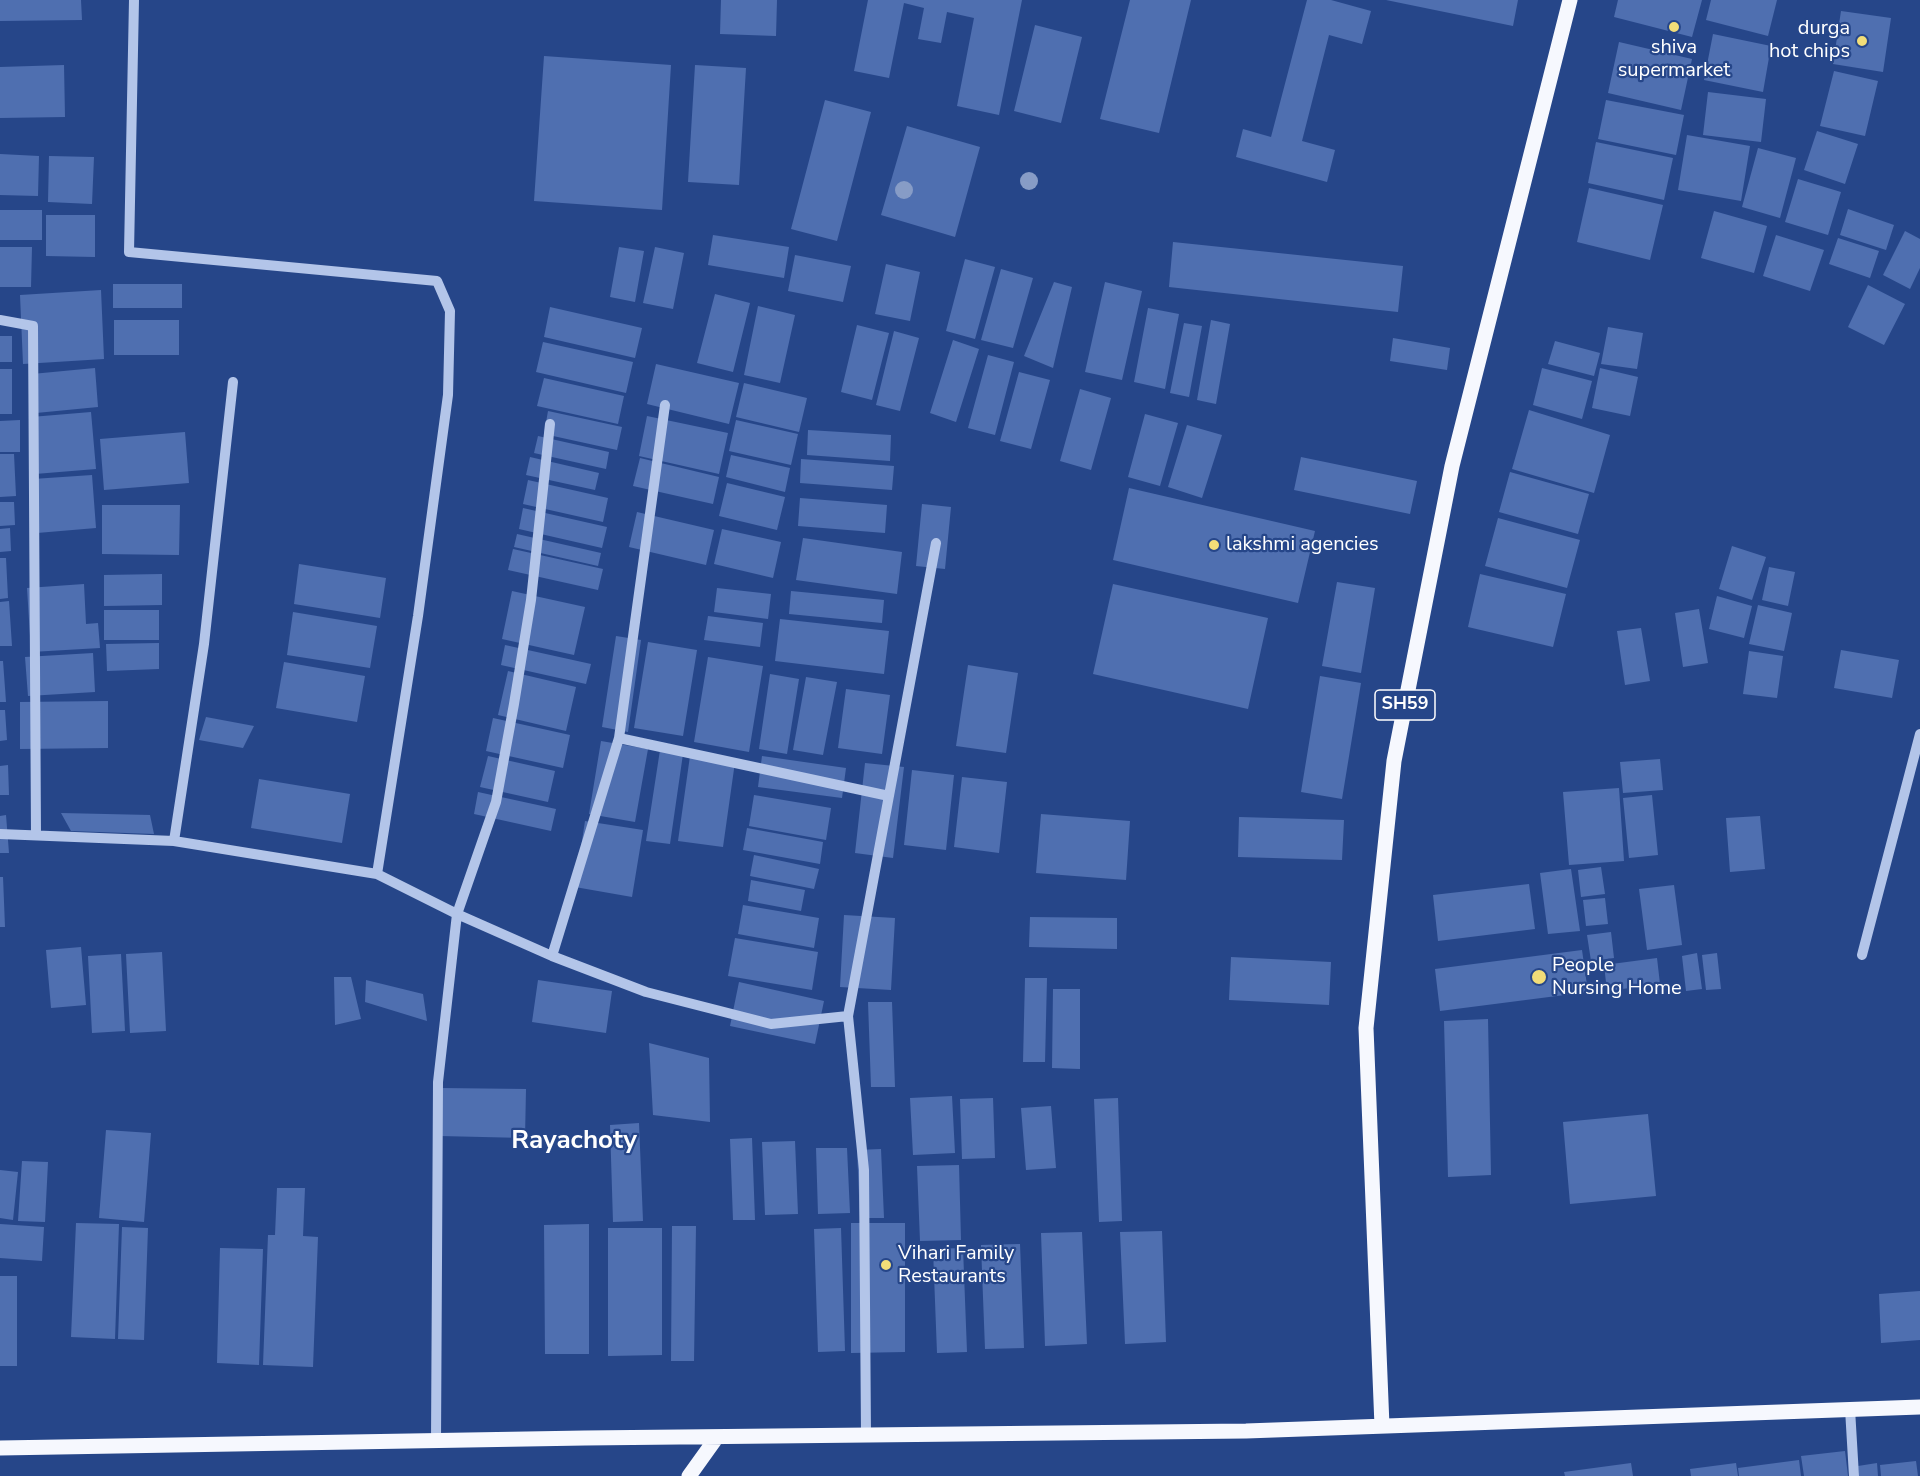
<!DOCTYPE html>
<html>
<head>
<meta charset="utf-8">
<style>
	body { margin:0 }
	canvas { display:block; background:#264689 }
</style>
</head>
<body>
<canvas width="1920" height="1476"></canvas>
<script>
const c = document.querySelector('canvas').getContext('2d');
c.lineJoin = 'round';
function fill(path, color) { c.fillStyle = color; c.fill(path, 'evenodd'); }
const shape = rows => new Path2D(rows.map(r => 'M' + r).join(''));
function trace(path, color, width, dash) { c.strokeStyle = color; c.lineWidth = width; c.lineCap = dash ? 'butt' : 'round'; c.setLineDash(dash || []); c.stroke(path); }
function label(font, color, halo, rows, align = 'center') {
  c.font = font + ' "Nunito Sans",sans-serif'; c.lineWidth = 4.5; c.setLineDash([]); c.textBaseline = 'middle'; c.strokeStyle = halo; c.fillStyle = color; for (const [text, x, y, turn = 0] of rows) {
    c.save(); c.translate(x, y); c.rotate((+turn || 0) * Math.PI / 180); c.textAlign = isNaN(turn) ? turn : align; if (halo) c.strokeText(text, 0, 0); c.fillText(text, 0, 0); c.restore();
  }
}
const building = shape([
	[0,0,81,0,82,20,0,21],
	[721,0,777,0,776,36,720,34],
	[868,0,1022,0,999,115,957,106,974,18,947,12,941,43,918,39,924,8,904,3,889,78,854,71],
	[1130,0,1191,0,1159,133,1100,119],
	[1307,0,1331,0,1371,11,1362,44,1329,35,1302,141,1335,150,1327,182,1236,157,1243,129,1271,137],
	[1386,0,1518,0,1513,26],
	[1618,0,1702,0,1692,37,1614,17],
	[1711,0,1777,0,1768,36,1706,20],
	[1841,11,1891,18,1883,72,1833,64],
	[1035,25,1082,37,1061,123,1014,111],
	[1713,34,1771,46,1763,92,1704,80],
	[1619,42,1692,59,1681,110,1608,93],
	[544,56,671,65,662,210,534,201],
	[64,65,65,117,0,118,0,67],
	[695,65,746,68,739,185,688,182],
	[1834,71,1878,81,1865,136,1820,126],
	[1708,92,1766,99,1761,142,1703,135],
	[825,100,871,112,837,241,791,229],
	[1606,100,1684,115,1676,155,1598,139],
	[907,126,980,147,955,237,881,215],
	[1817,131,1858,144,1845,184,1804,170],
	[1687,135,1750,146,1741,201,1678,190],
	[1596,142,1673,158,1664,200,1588,183],
	[1758,148,1796,158,1780,218,1742,207],
	[0,154,39,156,38,196,0,195],
	[49,156,94,157,92,204,48,202],
	[1798,179,1841,192,1828,235,1785,222],
	[1589,188,1663,205,1650,260,1577,242],
	[1848,209,1894,225,1886,250,1840,235],
	[0,210,42,210,42,240,0,240],
	[1714,211,1767,226,1754,273,1701,258],
	[46,215,95,215,95,257,46,256],
	[1905,231,1920,239,1920,268,1910,289,1883,275],
	[713,235,789,247,784,278,708,265],
	[1776,235,1824,250,1810,291,1763,276],
	[1838,238,1879,251,1870,278,1829,264],
	[1173,242,1403,266,1398,312,1169,287],
	[0,247,32,247,31,287,0,287],
	[619,247,644,251,635,302,610,297],
	[655,247,684,253,673,309,643,303],
	[795,255,851,266,843,302,788,291],
	[965,259,995,267,975,339,946,331],
	[886,264,920,272,910,321,875,314],
	[1001,269,1033,278,1013,348,981,340],
	[1054,282,1072,287,1053,368,1024,356],
	[1105,282,1142,291,1122,380,1085,372],
	[113,284,182,284,182,308,113,308],
	[1868,285,1905,304,1884,345,1848,327],
	[101,290,104,359,23,364,20,295],
	[715,294,750,303,733,372,697,363],
	[758,306,795,315,780,383,744,375],
	[550,307,642,328,635,358,544,337],
	[1148,308,1179,314,1165,389,1134,382],
	[114,320,179,320,179,355,114,355],
	[1211,320,1230,324,1216,404,1197,400],
	[1184,323,1202,326,1189,397,1170,393],
	[857,325,889,333,872,400,841,392],
	[1608,327,1643,333,1637,369,1601,364],
	[894,331,919,338,900,411,876,405],
	[0,336,12,336,12,362,0,362],
	[1393,338,1450,348,1447,370,1390,361],
	[953,340,979,349,956,422,930,413],
	[1555,341,1600,353,1594,376,1548,364],
	[543,342,633,362,626,393,536,372],
	[988,355,1014,362,995,435,968,428],
	[656,364,739,383,729,424,647,404],
	[95,368,98,407,36,413,32,374],
	[1542,368,1592,381,1582,419,1533,405],
	[1600,368,1638,377,1630,416,1592,408],
	[0,369,12,369,12,414,0,414],
	[1019,372,1050,380,1031,449,1000,441],
	[544,378,624,396,618,424,537,406],
	[744,383,807,398,799,432,736,417],
	[1080,389,1111,398,1091,470,1060,461],
	[1529,410,1610,435,1594,493,1512,469],
	[548,411,622,427,617,450,544,434],
	[91,412,96,469,35,474,31,417],
	[1145,414,1178,423,1160,486,1128,477],
	[647,416,728,433,719,474,639,456],
	[20,420,20,452,0,452,0,421],
	[736,420,798,434,791,465,729,451],
	[1187,425,1222,435,1202,498,1168,487],
	[808,430,891,435,890,461,807,455],
	[185,432,189,483,104,490,100,439],
	[538,436,609,452,606,469,534,453],
	[0,454,14,454,16,496,0,497],
	[731,455,790,468,785,492,726,477],
	[530,457,599,473,595,490,526,475],
	[1301,457,1417,481,1410,514,1294,490],
	[640,458,719,477,713,504,633,486],
	[801,459,894,466,892,490,800,483],
	[1510,472,1589,494,1578,534,1499,512],
	[92,475,96,528,37,533,33,479],
	[528,480,608,498,603,522,523,504],
	[727,483,785,497,777,530,719,516],
	[1129,488,1315,531,1298,603,1113,560],
	[800,498,887,505,885,533,798,526],
	[0,502,14,502,15,525,0,526],
	[922,504,951,507,945,569,916,566],
	[102,505,180,505,179,555,102,554],
	[523,508,607,527,602,548,519,529],
	[637,512,714,530,706,565,629,547],
	[1498,518,1580,540,1567,588,1485,566],
	[10,528,11,551,0,552,0,529],
	[722,529,781,542,773,578,714,564],
	[517,534,601,553,598,566,514,547],
	[803,538,902,552,897,594,796,580],
	[1732,546,1766,557,1752,600,1719,589],
	[513,549,603,569,598,590,508,570],
	[0,558,6,558,8,598,0,599],
	[299,564,386,578,380,618,294,604],
	[1769,567,1795,572,1788,606,1762,600],
	[162,574,162,605,104,606,104,575],
	[1480,574,1566,594,1553,647,1468,627],
	[1337,582,1375,588,1361,673,1322,666],
	[84,584,86,624,98,623,100,648,31,652,27,588],
	[1113,584,1268,618,1248,709,1093,674],
	[717,588,771,594,768,619,714,612],
	[512,591,585,607,574,655,502,639],
	[791,591,884,600,882,623,789,614],
	[1717,596,1752,606,1744,638,1709,629],
	[9,601,12,646,0,646,0,602],
	[1758,605,1792,613,1784,651,1749,644],
	[1699,609,1708,663,1683,667,1675,613],
	[104,610,159,610,159,640,104,640],
	[293,612,377,626,370,668,287,655],
	[708,616,763,623,760,647,704,640],
	[780,619,889,631,884,674,775,661],
	[1641,628,1650,681,1625,685,1617,631],
	[616,636,641,640,628,732,602,727],
	[648,642,697,650,683,736,634,728],
	[159,643,159,669,107,671,106,644],
	[505,645,591,664,586,684,501,665],
	[1841,650,1899,660,1892,698,1834,688],
	[1749,651,1783,656,1777,698,1743,694],
	[93,653,95,692,28,696,25,657],
	[708,657,763,666,749,752,694,742],
	[0,661,3,661,6,702,0,702],
	[284,662,365,676,357,722,276,708],
	[968,665,1018,673,1006,753,956,746],
	[508,671,576,687,566,731,498,715],
	[770,674,799,679,787,754,759,749],
	[1320,676,1361,683,1342,799,1301,792],
	[806,677,837,682,823,755,793,750],
	[846,689,890,695,882,754,838,748],
	[108,701,108,748,20,749,20,702],
	[0,710,5,710,7,740,0,741],
	[206,717,254,726,243,748,199,740],
	[493,718,570,735,563,768,486,751],
	[601,741,648,749,635,822,589,814],
	[660,750,683,754,670,844,646,841],
	[488,756,555,771,548,802,480,787],
	[690,756,735,762,723,847,678,841],
	[762,756,846,768,842,798,758,787],
	[1660,759,1663,790,1623,793,1620,762],
	[865,763,904,767,893,858,855,853],
	[8,765,9,795,0,795,0,766],
	[912,770,954,775,946,850,904,845],
	[962,777,1007,782,999,853,954,847],
	[259,779,350,794,342,843,251,828],
	[1619,788,1624,861,1569,865,1563,792],
	[478,792,556,809,551,831,474,814],
	[754,795,831,808,826,840,749,826],
	[1652,795,1658,855,1629,858,1623,798],
	[61,813,150,815,154,834,71,831],
	[1041,814,1130,821,1126,880,1036,873],
	[6,815,9,853,0,853,0,816],
	[1760,816,1765,869,1730,872,1726,818],
	[1239,817,1344,820,1342,860,1238,857],
	[585,821,643,830,632,897,575,887],
	[747,828,823,842,820,864,743,850],
	[754,855,819,869,814,889,750,876],
	[1601,867,1605,894,1581,897,1578,870],
	[1571,869,1580,931,1548,934,1540,873],
	[0,877,3,877,5,927,0,927],
	[751,880,805,890,801,911,748,901],
	[1529,884,1535,929,1438,941,1433,895],
	[1674,885,1682,945,1647,950,1639,889],
	[1605,898,1608,924,1586,926,1583,900],
	[743,905,819,918,814,948,738,934],
	[844,915,895,918,891,990,840,987],
	[1030,917,1117,918,1117,949,1029,947],
	[1611,932,1614,958,1591,961,1587,935],
	[735,938,818,952,812,990,728,976],
	[81,947,86,1005,51,1008,46,950],
	[1582,950,1588,992,1440,1011,1435,969],
	[162,952,166,1031,130,1033,126,954],
	[1697,953,1702,989,1686,991,1682,956],
	[1717,953,1721,989,1706,990,1702,955],
	[121,954,125,1031,92,1033,88,956],
	[1231,957,1331,962,1329,1005,1229,1000],
	[1657,958,1660,984,1607,991,1604,965],
	[334,977,351,977,361,1019,335,1025],
	[1025,978,1047,978,1045,1062,1023,1062],
	[366,980,423,994,427,1021,365,1002],
	[538,980,612,991,606,1033,532,1022],
	[739,982,824,1001,815,1044,730,1026],
	[1053,989,1080,989,1080,1069,1052,1068],
	[868,1002,892,1002,895,1087,871,1087],
	[1488,1019,1491,1175,1448,1177,1444,1021],
	[649,1043,709,1058,710,1122,653,1115],
	[441,1088,526,1089,525,1138,440,1136],
	[952,1096,955,1153,913,1155,910,1098],
	[993,1098,995,1158,962,1159,960,1099],
	[1118,1098,1122,1221,1099,1222,1094,1099],
	[1051,1106,1056,1168,1026,1170,1021,1108],
	[1648,1114,1656,1196,1570,1204,1563,1122],
	[639,1123,643,1221,613,1222,610,1125],
	[106,1130,151,1133,144,1222,99,1218],
	[752,1138,755,1220,733,1220,730,1139],
	[795,1141,798,1214,765,1215,762,1142],
	[816,1148,847,1148,850,1213,818,1214],
	[881,1149,884,1218,860,1218,857,1150],
	[22,1161,48,1162,45,1222,18,1221],
	[959,1165,961,1240,920,1241,917,1166],
	[0,1170,18,1172,13,1220,0,1218],
	[277,1188,305,1188,303,1236,318,1237,313,1367,263,1365,268,1235,275,1235],
	[76,1223,119,1224,115,1339,71,1337],
	[851,1223,905,1223,905,1352,851,1353],
	[0,1224,44,1227,42,1261,0,1258],
	[589,1224,589,1354,545,1354,544,1225],
	[672,1226,696,1226,694,1361,671,1361],
	[122,1227,148,1228,144,1340,118,1339],
	[608,1228,662,1228,662,1355,608,1356],
	[841,1228,845,1351,818,1352,814,1229],
	[1162,1231,1166,1342,1125,1344,1120,1232],
	[1082,1232,1087,1344,1045,1346,1041,1233],
	[1020,1244,1024,1348,985,1349,981,1245],
	[220,1248,263,1249,259,1365,217,1363],
	[963,1248,967,1352,937,1353,933,1249],
	[0,1276,17,1276,17,1366,0,1366],
	[1920,1291,1920,1340,1881,1343,1879,1294],
	[1845,1451,1848,1476,1804,1476,1801,1456],
	[1799,1460,1801,1476,1739,1476,1738,1468],
	[1916,1461,1918,1476,1881,1476,1880,1465],
	[1631,1463,1633,1476,1565,1476,1564,1472],
	[1736,1463,1738,1476,1691,1476,1690,1469],
	[1877,1463,1878,1476,1859,1476,1858,1466]
]);
const minor = shape([
	[134,0,129,252,437,281,450,311,448,395,418,616,377,874],
	[0,320,33,326,36,835],
	[233,382,204,644,174,841,377,874,457,914,552,956,646,992,771,1024,848,1016],
	[619,738,889,796],
	[0,834,174,841],
	[1862,955,1920,734],
	[552,956,619,738,665,405],
	[1850,1409,1854,1476],
	[866,1435,864,1170,848,1016,936,543],
	[436,1441,438,1082,457,914,496,802,514,704,531,600,550,424]
]);
const major = shape([
	[1382,1426,1366,1028,1394,761,1452,466,1570,0],
	[0,1448,585,1438,1246,1431,1920,1407],
	[689,1476,717,1437]
]);
const trees = [
	[1029,181],
	[904,190]
];
const markers = [
	[1674,27,6,"#f2dd78"],
	[1862,41,6,"#f2dd78"],
	[1214,545,6,"#f2dd78"],
	[1539,977,8,"#f2dd78"],
	[886,1265,6,"#f2dd78"]
];
const shields = [
	[1405,705,60]
];
const shieldNames = [
	["SH59",1405,705]
];
const poiNames = [
	["durga",1850,29,"right"],
	["hot chips",1850,52,"right"],
	["shiva",1674,48,"center"],
	["supermarket",1674,71,"center"],
	["lakshmi agencies",1226,545],
	["People",1552,966],
	["Nursing Home",1552,989],
	["Vihari Family",898,1254],
	["Restaurants",898,1277]
];
const districtNames = [
	["Rayachoty",574,1142]
];
fill(building, '#4f6fb0');
trace(minor, '#b3c5e9', 10);
trace(major, '#f6f8fe', 15);
c.fillStyle = '#879cc6';
for (const [x, y] of trees) { c.beginPath(); c.arc(x, y, 9, 0, 2 * Math.PI); c.fill(); }
for (const [x, y, r, color] of markers) { const dot = new Path2D(); dot.arc(x, y, r, 0, 2 * Math.PI); c.fillStyle = color; c.fill(dot); trace(dot, '#264689', 2); }
for (const [x, y, w] of shields) { const box = new Path2D(); box.roundRect(x - w / 2, y - 15, w, 30, 4.5); c.fillStyle = '#264689'; c.fill(box); trace(box, '#fff', 1.5); }
label('bold 18px', '#fff', null, shieldNames);
label('20px', '#fff', '#264689', poiNames, 'left');
label('bold 26px', '#fff', '#264689', districtNames);
</script>
</body>
</html>
